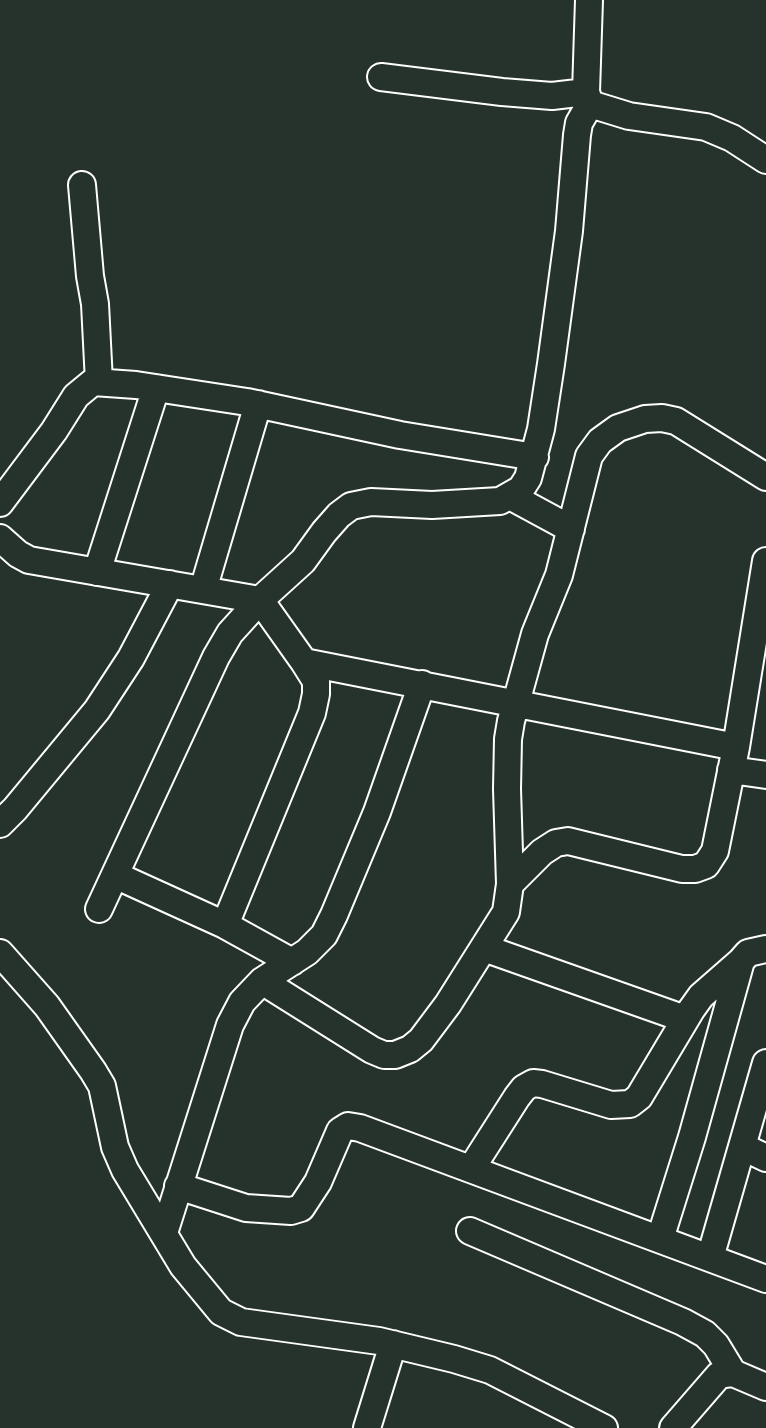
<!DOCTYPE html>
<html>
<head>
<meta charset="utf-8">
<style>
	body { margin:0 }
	canvas { display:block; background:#26332d }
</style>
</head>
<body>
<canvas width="766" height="1428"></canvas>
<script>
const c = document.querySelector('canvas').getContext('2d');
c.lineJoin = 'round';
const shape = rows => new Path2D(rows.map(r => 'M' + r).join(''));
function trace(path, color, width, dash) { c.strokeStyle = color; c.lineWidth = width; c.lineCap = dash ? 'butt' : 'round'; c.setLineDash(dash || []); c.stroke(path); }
const minor = shape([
	[589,0,586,92,590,104,629,116,706,127,732,138,766,160],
	[381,77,502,92,552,96,586,92],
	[82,185,90,276,95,304,99,382],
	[510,496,571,529],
	[0,503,54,431,76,396,93,382,136,385,247,402,400,435,535,457],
	[0,538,18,554,29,560,260,600,304,662,316,681,316,694,312,713,225,925],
	[97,572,156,388],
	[203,590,258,404],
	[304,662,736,747],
	[731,770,766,775],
	[0,824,15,809,97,710,131,658,170,584],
	[115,875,225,925,292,962],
	[510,884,542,852,556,843,568,841,682,869,695,869,706,865,715,851,736,747,766,561],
	[99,909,216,657,230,633,260,600,303,561,324,532,339,515,351,506,371,502,432,505,500,501,521,489,528,478,541,429,551,364,569,231,577,135,579,123,590,104],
	[484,948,685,1019],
	[0,953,47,1006,93,1071,102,1086,115,1147,125,1170,183,1266,221,1312,241,1322,379,1341,454,1359,490,1370,604,1428],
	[262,981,372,1050,384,1055,395,1055,410,1049,421,1040,448,1004,506,912,510,884,507,789,508,739,511,721,535,634,559,575,589,456,600,441,618,428,645,419,662,418,676,421,766,477],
	[743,1147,766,1158],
	[471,1169,517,1097,524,1088,533,1083,542,1084,611,1105,630,1104,639,1097,691,1010,701,996,741,961],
	[178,1186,246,1208,291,1211,301,1208,318,1182,340,1131,348,1126,360,1128,766,1279],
	[470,1231,683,1322,705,1334,716,1345,733,1373],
	[164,1233,230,1025,242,1002,262,981,307,952,324,935,334,915,377,812,422,684],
	[660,1239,692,1137,741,961,748,953,766,949],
	[710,1258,766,1063],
	[367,1428,393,1344],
	[673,1428,719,1375,733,1373,766,1387]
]);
trace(minor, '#fff', 30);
trace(minor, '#26332d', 26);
</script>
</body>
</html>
